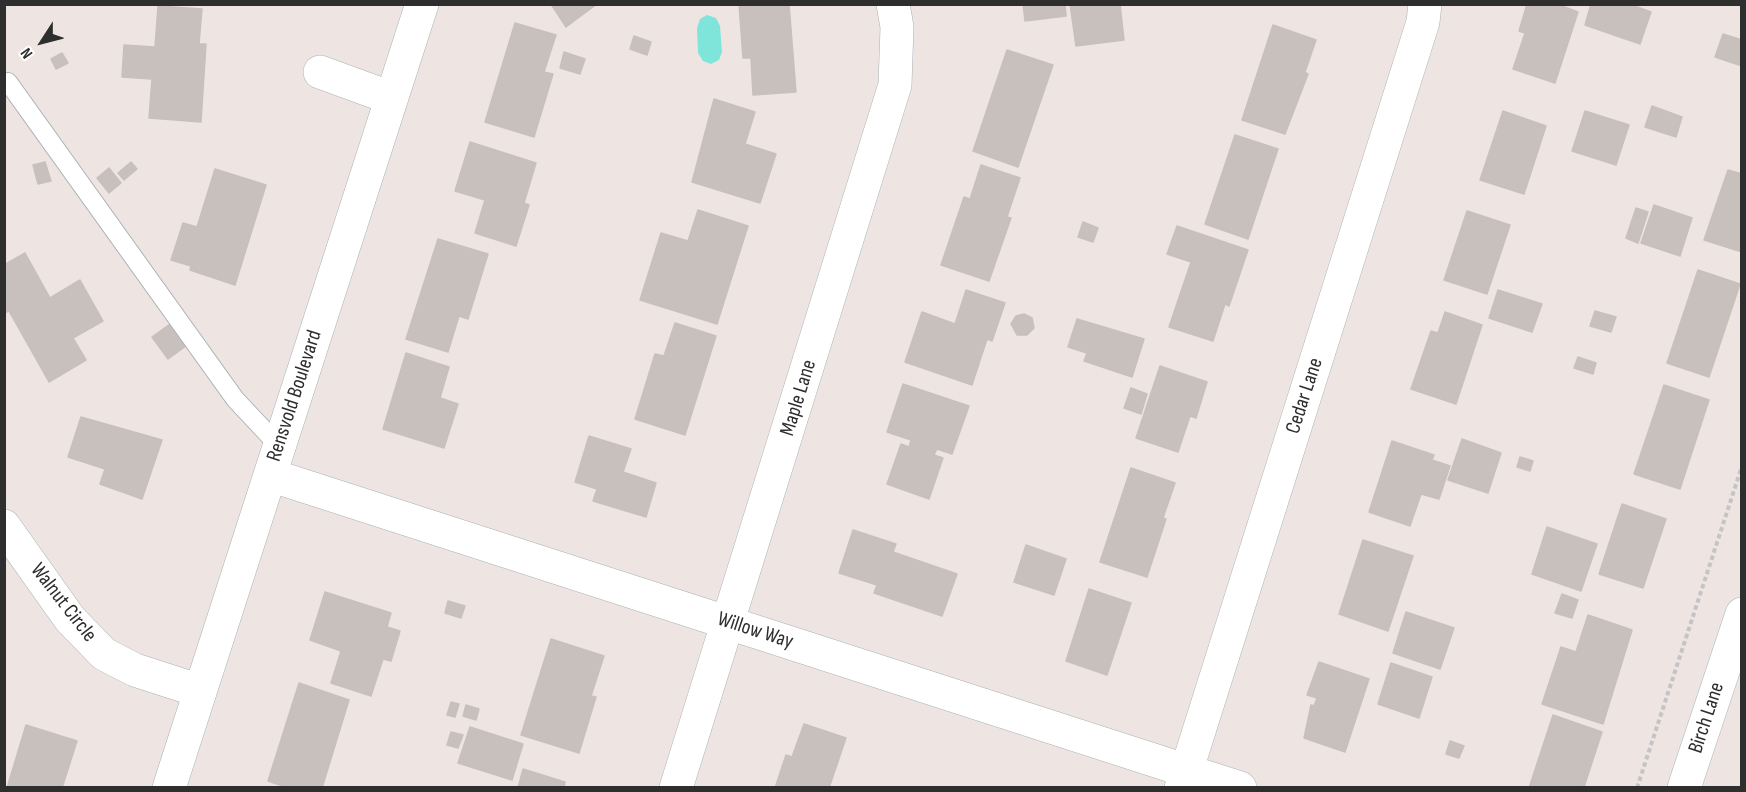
<!DOCTYPE html>
<html>
<head>
<meta charset="utf-8">
<style>
	body { margin:0 }
	#map { position:relative; width:1746px; height:792px; overflow:hidden; background:#eee5e2; font-family:"Sofia Sans Condensed",sans-serif }
	canvas { display:block }
	.frame { position:absolute; inset:0; border:6px solid #2e2e2e; pointer-events:none }
	.north { position:absolute; left:12px; top:12px; width:60px; height:60px; -webkit-text-stroke:4px #fff; paint-order:stroke; rotate:234deg; font-size:16px; font-weight:700; line-height:24px; text-align:center; color:#2e2e2e }
	.north::after { content:''; display:block; margin:auto; width:21px; height:27px; background:#2e2e2e; clip-path:polygon(50% 0,100% 100%,50% 72%,0 100%) }
</style>
</head>
<body>
<div id="map">
<canvas width="1746" height="792"></canvas>
<div class="frame"></div>
<div class="north">N</div>
</div>
<script>
const c = document.querySelector('canvas').getContext('2d');
c.lineJoin = 'round';
function fill(path, color) { c.fillStyle = color; c.fill(path, 'evenodd'); }
const shape = rows => new Path2D(rows.map(r => 'M' + r).join(''));
function trace(path, color, width, dash) { c.strokeStyle = color; c.lineWidth = width; c.lineCap = dash ? 'butt' : 'round'; c.setLineDash(dash || []); c.stroke(path); }
function label(font, color, halo, rows, align = 'center') {
  c.font = font + ' "Sofia Sans Condensed",sans-serif'; c.lineWidth = 4.5; c.setLineDash([]); c.textBaseline = 'middle'; c.strokeStyle = halo; c.fillStyle = color; for (const [text, x, y, turn = 0] of rows) {
    c.save(); c.translate(x, y); c.rotate((+turn || 0) * Math.PI / 180); c.textAlign = isNaN(turn) ? turn : align; if (halo) c.strokeText(text, 0, 0); c.fillText(text, 0, 0); c.restore();
  }
}
const water = shape([
	[707,15,716,18,720,26,722,52,719,60,711,64,703,61,698,53,697,28,700,19]
]);
const building = shape([
	[551,4,597,4,566,27,551,4],
	[739,4,789,4,796,92,753,95,751,58,743,58,739,4],
	[1023,4,1065,4,1066,16,1025,21,1023,4],
	[1070,4,1120,4,1124,40,1076,46,1070,4],
	[1527,4,1557,4,1578,12,1555,83,1513,69,1525,33,1519,31,1527,4],
	[1591,4,1629,4,1651,12,1640,44,1585,25,1591,4],
	[158,6,202,9,199,44,206,44,201,122,149,118,152,79,122,77,124,45,155,47,158,6],
	[515,23,556,35,544,72,553,74,534,137,485,122,515,23],
	[1273,25,1316,40,1305,72,1308,74,1285,134,1242,120,1273,25],
	[1723,34,1742,40,1742,66,1715,57,1723,34],
	[634,36,651,42,647,55,630,49,634,36],
	[1007,50,1053,65,1018,167,973,151,1007,50],
	[564,52,585,59,580,74,560,68,564,52],
	[62,53,68,63,56,69,51,59,62,53],
	[714,99,755,112,745,144,776,154,760,203,692,182,714,99],
	[1652,106,1682,117,1676,137,1645,127,1652,106],
	[1503,111,1546,126,1524,194,1480,180,1503,111],
	[1585,111,1629,125,1616,165,1572,151,1585,111],
	[1235,135,1278,149,1248,239,1205,224,1235,135],
	[470,142,536,163,524,203,529,205,516,246,475,233,485,200,455,191,470,142],
	[45,162,51,181,38,184,33,165,45,162],
	[131,162,137,169,124,180,118,173,131,162],
	[981,165,1020,178,1007,217,1011,218,989,281,941,265,964,197,970,199,981,165],
	[109,168,121,183,109,193,97,178,109,168],
	[215,169,266,185,235,285,190,270,191,266,171,260,183,223,197,227,215,169],
	[1728,170,1742,174,1742,252,1704,240,1728,170],
	[1654,205,1692,218,1680,256,1641,243,1654,205],
	[1636,208,1648,212,1638,243,1626,238,1636,208],
	[698,210,748,226,717,324,640,300,661,233,688,241,698,210],
	[1467,211,1510,225,1487,294,1444,280,1467,211],
	[1083,222,1098,228,1093,242,1078,237,1083,222],
	[1177,226,1248,250,1229,306,1225,304,1213,341,1169,327,1191,262,1167,254,1177,226],
	[438,239,488,254,468,319,459,316,448,352,406,339,438,239],
	[25,253,50,298,80,280,103,321,73,338,86,360,49,382,9,311,4,313,4,265,25,253],
	[1698,270,1740,284,1709,377,1667,363,1698,270],
	[966,290,1005,303,992,341,987,339,972,385,905,362,922,312,955,324,966,290],
	[1498,290,1542,304,1532,332,1489,318,1498,290],
	[1595,311,1616,317,1611,332,1590,326,1595,311],
	[1445,312,1482,325,1456,404,1411,389,1431,331,1438,333,1445,312],
	[1024,314,1032,318,1034,328,1027,335,1017,335,1011,324,1016,316,1024,314],
	[1077,319,1144,339,1132,377,1084,361,1087,353,1068,347,1077,319],
	[675,323,716,336,685,435,635,419,655,354,664,356,675,323],
	[170,324,186,346,168,359,152,337,170,324],
	[406,353,449,367,440,398,458,404,444,448,383,429,406,353],
	[1578,357,1596,363,1593,374,1574,368,1578,357],
	[1160,366,1207,382,1196,418,1190,416,1178,452,1136,438,1160,366],
	[903,384,969,406,952,454,937,449,934,455,943,458,929,499,887,484,901,444,909,447,911,440,887,432,903,384],
	[1664,385,1709,400,1680,489,1634,474,1664,385],
	[1131,388,1147,394,1141,414,1124,408,1131,388],
	[81,417,162,440,142,499,100,484,105,469,68,457,81,417],
	[589,436,631,449,623,472,656,483,646,517,593,501,597,489,575,482,589,436],
	[1462,439,1501,453,1488,493,1448,480,1462,439],
	[1392,441,1434,455,1432,460,1450,466,1439,499,1421,494,1410,526,1369,512,1392,441],
	[1520,457,1533,461,1530,471,1517,467,1520,457],
	[1131,468,1175,483,1163,518,1166,519,1147,577,1100,562,1131,468],
	[1622,504,1666,519,1643,588,1599,574,1622,504],
	[1547,527,1597,544,1581,591,1532,574,1547,527],
	[853,530,896,544,893,552,957,574,942,616,874,593,877,585,839,573,853,530],
	[1363,540,1413,556,1388,631,1339,614,1363,540],
	[1026,545,1066,559,1054,595,1014,582,1026,545],
	[1089,589,1131,603,1107,675,1066,661,1089,589],
	[325,592,391,613,387,627,400,631,391,661,383,659,371,696,331,683,341,651,310,640,325,592],
	[1562,594,1578,600,1572,618,1555,613,1562,594],
	[448,601,465,606,461,618,445,613,448,601],
	[1406,612,1454,628,1440,669,1393,653,1406,612],
	[1588,615,1632,630,1603,724,1542,704,1561,647,1576,652,1588,615],
	[551,639,604,656,591,696,596,697,579,753,521,735,551,639],
	[1319,662,1369,679,1345,752,1304,738,1311,705,1314,706,1317,698,1307,695,1319,662],
	[1391,663,1432,677,1419,718,1378,704,1391,663],
	[299,683,349,700,322,788,288,788,268,781,299,683],
	[451,702,459,704,455,717,447,715,451,702],
	[466,705,479,709,476,720,463,716,466,705],
	[1553,715,1602,732,1584,787,1577,785,1576,788,1529,788,1553,715],
	[804,724,846,738,829,788,775,788,786,755,792,757,804,724],
	[26,725,77,741,62,788,7,788,26,725],
	[470,727,523,744,512,780,458,763,470,727],
	[451,732,463,735,458,748,447,745,451,732],
	[1450,741,1464,746,1459,758,1446,754,1450,741],
	[523,769,565,782,564,788,518,788,523,769]
]);
const path = shape([
	[1637,788,1742,466]
]);
const service = shape([
	[8,82,235,399,279,446]
]);
const minor = shape([
	[320,72,391,98],
	[270,475,1240,788],
	[4,526,70,619,104,654,135,670,200,691],
	[169,788,422,4],
	[676,788,895,85,897,27,893,4],
	[1181,788,1423,22,1425,4],
	[1684,788,1742,614]
]);
const streetNames = [
	["Rensvold Boulevard",295,396,-72],
	["Cedar Lane",1305,396,-72],
	["Maple Lane",799,398,-73],
	["Walnut Circle",63,603,52],
	["Willow Way",755,631,18],
	["Birch Lane",1707,718,-72]
];
fill(water, '#7fe5db');
fill(building, '#c7c0bd');
trace(building, '#c9bfbb', 1.5);
trace(service, '#abb1b5', 20);
trace(minor, '#abb1b5', 34);
trace(path, '#c4c4c4', 4, [4.5, 3]);
trace(service, '#fff', 18);
trace(minor, '#fff', 33);
label('21px', '#2e2e2e', '#fff', streetNames);
</script>
</body>
</html>
